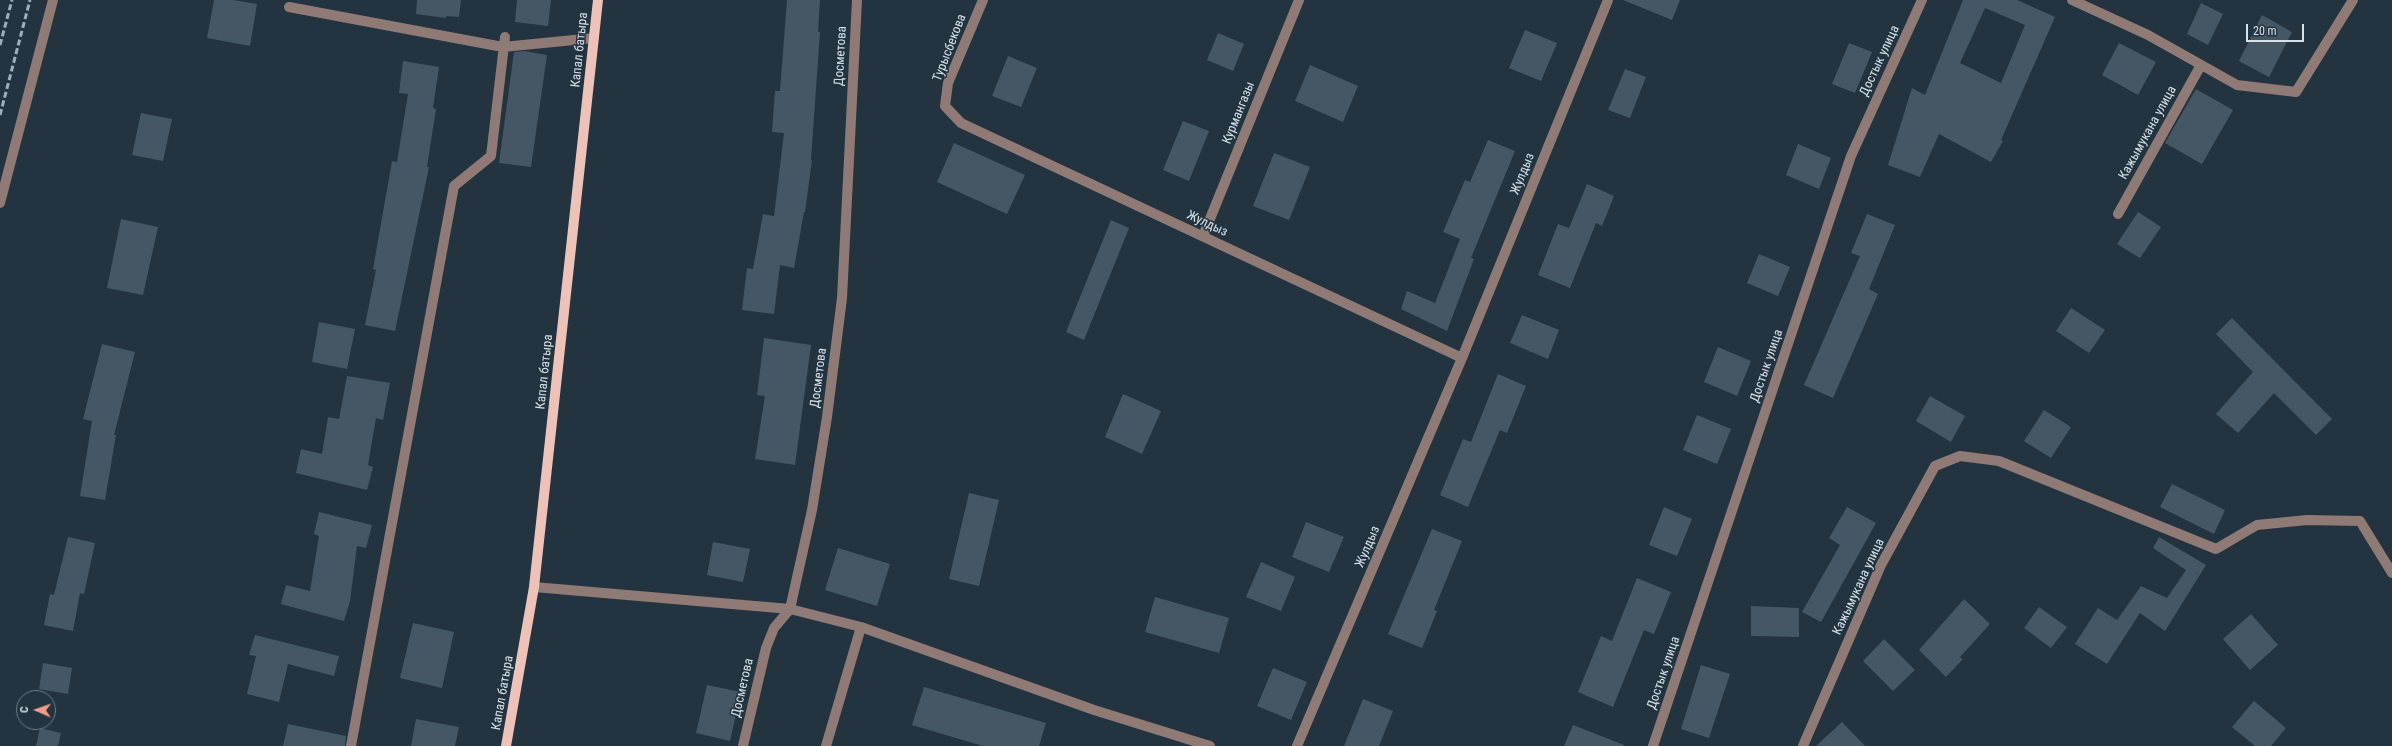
<!DOCTYPE html>
<html>
<head>
<meta charset="utf-8">
<style>
	body { margin:0 }
	#map { position:relative; width:2392px; height:746px; overflow:hidden; background:#233440; font-family:"Roboto Condensed",sans-serif }
	canvas { display:block }
	.north { position:absolute; left:16px; top:690px; width:40px; height:40px; box-sizing:border-box; background:#233440; border:1px solid #6b7984; border-radius:50%; rotate:272deg; font-size:11px; font-weight:700; line-height:16px; text-align:center; color:#d6e1e9 }
	.north::after { content:''; display:block; margin:auto; width:14px; height:18px; background:#f49d8b; clip-path:polygon(50% 0,100% 100%,50% 72%,0 100%) }
	.scale { position:absolute; left:2246px; top:24px; width:58px; height:18px; box-sizing:border-box; border:2px solid #d6e1e9; border-top:0; padding-left:5px; font-size:12px; line-height:14px; white-space:nowrap; color:#d6e1e9; -webkit-text-stroke:3px #233440; paint-order:stroke }
</style>
</head>
<body>
<div id="map">
<canvas width="2392" height="746"></canvas>
<div class="north">С</div>
<div class="scale">20 m</div>
</div>
<script>
const c = document.querySelector('canvas').getContext('2d');
c.lineJoin = 'round';
function fill(path, color) { c.fillStyle = color; c.fill(path, 'evenodd'); }
const shape = rows => new Path2D(rows.map(r => 'M' + r).join(''));
function trace(path, color, width, dash) { c.strokeStyle = color; c.lineWidth = width; c.lineCap = dash ? 'butt' : 'round'; c.setLineDash(dash || []); c.stroke(path); }
function label(font, color, halo, rows, align = 'center') {
  c.font = font + ' "Roboto Condensed",sans-serif'; c.lineWidth = 3; c.setLineDash([]); c.textBaseline = 'middle'; c.strokeStyle = halo; c.fillStyle = color; for (const [text, x, y, turn = 0] of rows) {
    c.save(); c.translate(x, y); c.rotate((+turn || 0) * Math.PI / 180); c.textAlign = isNaN(turn) ? turn : align; if (halo) c.strokeText(text, 0, 0); c.fillText(text, 0, 0); c.restore();
  }
}
const building = shape([
	[214,0,233,0,257,4,250,46,207,38],
	[417,0,461,0,459,17,446,16,446,18,416,14],
	[517,0,551,0,548,26,515,22],
	[787,0,820,0,818,32,820,32,811,160,812,160,805,212,804,212,794,268,780,265,774,314,742,310,747,268,753,269,763,214,774,216,784,133,772,132,775,91,780,91],
	[1623,0,1680,0,1672,20],
	[1963,0,2017,0,2055,17,2001,140,2003,141,1991,162,1939,134,1920,177,1888,165,1912,88,1925,95],
	[1985,8,2025,25,2001,83,1960,63],
	[2201,3,2223,14,2208,45,2187,34],
	[2262,15,2292,32,2269,77,2239,61],
	[1525,30,1557,43,1541,81,1509,68],
	[1218,33,1244,44,1233,71,1207,60],
	[1849,43,1872,52,1855,93,1832,84],
	[2119,43,2156,62,2138,95,2102,75],
	[524,51,547,55,531,167,499,163,514,52],
	[1008,56,1037,68,1021,107,992,96],
	[403,61,439,67,433,108,436,109,427,167,429,167,395,331,365,325,376,270,373,269,392,161,397,162,408,94,399,93],
	[1310,65,1358,86,1343,122,1295,101],
	[1625,69,1646,77,1630,118,1608,110],
	[2196,89,2233,110,2202,164,2165,143],
	[141,113,172,119,163,161,132,155],
	[1183,121,1209,131,1189,181,1163,170],
	[1488,140,1515,151,1471,258,1474,259,1447,331,1401,309,1407,291,1435,303,1460,239,1443,232,1465,180,1470,182],
	[954,143,1025,175,1007,214,937,182],
	[1798,144,1831,158,1819,189,1786,175],
	[1274,153,1310,167,1289,220,1253,206],
	[1587,184,1614,196,1602,226,1596,223,1570,288,1538,275,1558,224,1569,228],
	[2138,212,2161,227,2140,258,2117,244],
	[1867,214,1895,225,1869,289,1878,294,1833,398,1804,385,1860,256,1851,253],
	[121,219,158,227,143,295,107,288],
	[1111,220,1129,228,1084,340,1066,332],
	[1759,254,1790,267,1778,296,1747,283],
	[2071,308,2105,330,2089,353,2056,331],
	[1522,315,1559,330,1548,359,1510,343],
	[2232,318,2332,419,2316,435,2274,393,2238,433,2216,414,2253,372,2216,334],
	[319,322,355,329,347,369,312,362],
	[764,338,811,345,795,465,755,459,765,396,757,395],
	[102,344,135,352,114,435,116,435,105,500,80,496,92,421,83,419],
	[1718,347,1751,361,1737,396,1704,382],
	[1498,374,1526,386,1507,433,1500,430,1468,507,1440,495,1463,439,1471,442],
	[347,376,390,383,383,420,376,418,368,465,373,467,367,490,296,473,301,449,322,454,328,417,339,419],
	[1123,394,1161,411,1142,454,1105,437],
	[1930,396,1965,416,1951,442,1916,421],
	[2044,410,2071,427,2051,458,2024,441],
	[1697,415,1731,429,1717,464,1683,450],
	[2172,484,2225,510,2214,534,2160,507],
	[969,493,999,500,979,586,949,579],
	[1664,507,1692,519,1677,556,1649,545],
	[1847,507,1876,523,1821,622,1802,612,1840,545,1829,538],
	[319,512,372,525,366,548,357,546,350,601,344,621,281,604,286,585,310,591,319,536,314,534],
	[1306,522,1344,537,1329,572,1292,557],
	[1432,529,1462,541,1434,610,1437,611,1422,648,1388,634],
	[68,537,95,543,84,594,80,593,73,631,44,625,50,594,54,595],
	[2159,537,2206,565,2165,631,2140,613,2107,664,2075,644,2098,608,2117,620,2141,586,2167,598,2186,570,2153,548],
	[713,542,750,549,743,582,707,575],
	[838,548,890,564,877,606,825,590],
	[1261,562,1295,577,1281,611,1246,597],
	[1637,578,1671,592,1654,634,1644,630,1613,707,1578,692,1601,636,1612,641],
	[1155,597,1229,618,1219,653,1145,632],
	[1964,599,1990,624,1960,657,1963,659,1946,677,1919,650],
	[1751,606,1799,608,1799,637,1751,636],
	[2039,607,2067,627,2051,648,2024,628],
	[2251,614,2278,645,2250,670,2223,639],
	[413,623,454,632,442,688,400,678],
	[255,635,339,656,334,676,288,664,279,702,247,694,256,656,249,655],
	[1884,639,1915,670,1893,691,1863,661],
	[43,663,72,668,68,694,39,689],
	[1701,665,1730,674,1709,738,1681,729],
	[1273,668,1307,682,1291,720,1257,706],
	[707,685,741,692,730,741,696,733],
	[924,687,1046,723,1039,746,983,746,912,725],
	[1363,699,1393,711,1379,746,1344,746],
	[2254,701,2286,728,2271,746,2255,746,2232,727],
	[416,719,459,727,455,746,411,746],
	[1842,722,1865,746,1816,746],
	[288,724,346,736,345,746,283,746],
	[1573,725,1624,745,1624,746,1564,746],
	[40,728,61,733,58,746,36,746]
]);
const minor = shape([
	[983,0,948,83,945,106,961,123,1462,358],
	[2072,0,2148,35,2237,85,2296,92,2353,0],
	[289,7,503,47,594,38],
	[0,203,53,0],
	[2118,214,2201,65],
	[1203,236,1299,0],
	[534,587,790,609,861,627,1094,710,1210,746],
	[351,746,454,186,491,156,505,37],
	[743,746,766,648,774,628,790,609,812,510,827,417,842,298,857,0],
	[826,746,861,627],
	[1297,746,1462,358,1608,0],
	[1653,746,1851,156,1922,0],
	[1803,746,1881,565,1935,466,1960,456,1999,461,2216,549,2257,525,2307,520,2360,521,2392,573]
]);
const major = shape([
	[506,746,534,587,598,0]
]);
const rail = shape([
	[0,45,12,0],
	[0,115,30,0]
]);
const streetNames = [
	["Турысбекова",950,48,-69],
	["Капал батыра",580,50,-84],
	["Досметова",841,56,-87],
	["Достык улица",1880,61,-65],
	["Курмангазы",1239,113,-68],
	["Кажымукана улица",2148,133,-61],
	["Жулдыз",1523,174,-68],
	["Жулдыз",1207,224,25],
	["Достык улица",1767,366,-71],
	["Капал батыра",545,372,-84],
	["Досметова",819,378,-83],
	["Жулдыз",1368,547,-67],
	["Кажымукана улица",1859,587,-65],
	["Достык улица",1664,673,-71],
	["Досметова",743,688,-77],
	["Капал батыра",503,693,-80]
];
fill(building, '#455765');
trace(minor, '#8f7a75', 10);
trace(major, '#edc2b9', 10);
trace(rail, '#a2aeb7', 3, [6, 3]);
label('13px', '#d6e1e9', '#233440', streetNames);
</script>
</body>
</html>
